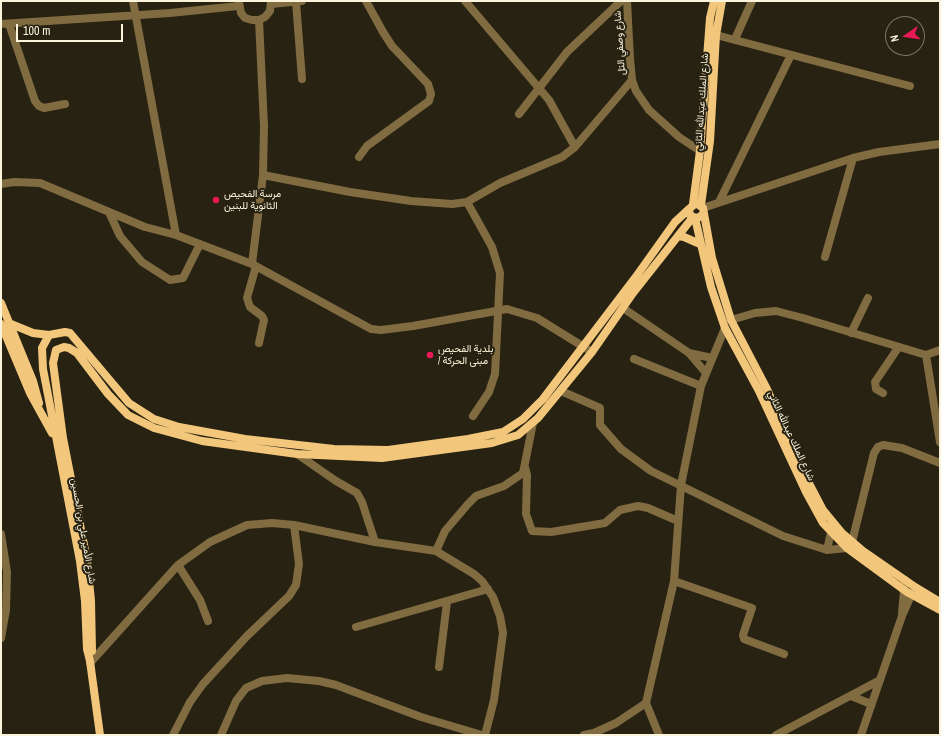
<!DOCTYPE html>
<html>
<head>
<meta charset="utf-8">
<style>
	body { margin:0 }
	#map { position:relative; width:941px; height:736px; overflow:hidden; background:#272212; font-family:"Archivo Narrow",sans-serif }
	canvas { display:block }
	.frame { position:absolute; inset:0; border:2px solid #fcf3db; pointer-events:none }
	.north { position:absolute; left:885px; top:16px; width:40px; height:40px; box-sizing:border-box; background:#272212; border:1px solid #7c7662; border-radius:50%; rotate:257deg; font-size:11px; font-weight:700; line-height:16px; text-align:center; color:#fcf3db }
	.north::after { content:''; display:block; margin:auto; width:14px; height:18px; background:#ea1856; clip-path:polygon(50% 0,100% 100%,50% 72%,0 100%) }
	.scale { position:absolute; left:16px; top:24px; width:107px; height:18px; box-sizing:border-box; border:2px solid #fcf3db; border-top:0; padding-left:5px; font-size:12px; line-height:14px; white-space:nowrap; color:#fcf3db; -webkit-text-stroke:3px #272212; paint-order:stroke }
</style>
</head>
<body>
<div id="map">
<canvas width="941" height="736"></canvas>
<div class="frame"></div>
<div class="north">N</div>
<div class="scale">100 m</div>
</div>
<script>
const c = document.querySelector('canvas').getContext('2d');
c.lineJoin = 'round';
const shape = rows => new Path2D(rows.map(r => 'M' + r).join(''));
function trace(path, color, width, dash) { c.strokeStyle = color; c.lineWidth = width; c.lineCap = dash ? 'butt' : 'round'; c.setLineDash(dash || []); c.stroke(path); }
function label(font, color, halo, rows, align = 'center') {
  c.font = font + ' "Archivo Narrow",Vazirmatn,sans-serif'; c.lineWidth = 4; c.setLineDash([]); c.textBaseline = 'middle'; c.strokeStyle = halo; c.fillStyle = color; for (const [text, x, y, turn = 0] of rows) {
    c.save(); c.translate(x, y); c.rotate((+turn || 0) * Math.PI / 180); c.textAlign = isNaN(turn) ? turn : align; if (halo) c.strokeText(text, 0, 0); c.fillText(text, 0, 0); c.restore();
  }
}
const street = shape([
	[133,1,176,235],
	[465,1,549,100,575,147],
	[627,1,630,59,632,80,636,91,649,110,679,137,700,151],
	[239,2,241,13,245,18,252,20,259,20,265,17,270,11,271,1],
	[296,2,302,79],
	[271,4,302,1],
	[1,24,170,13,238,6],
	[9,24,35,101,39,106,44,108,65,104],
	[716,35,910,86],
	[735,39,752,1],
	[519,114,567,52,621,1],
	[359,157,367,146,429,101,431,94,428,84,392,46,383,32,366,1],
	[263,175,350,192,411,201,452,204,467,202,500,183,562,157,575,147,632,80],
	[1,184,14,182,40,183,145,227,176,235,252,264,371,329,381,330,413,326,507,309,537,318,592,352],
	[467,202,492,247,500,273,495,374,489,392,473,416],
	[719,202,791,55],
	[703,208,853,158,879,152,940,144],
	[109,212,120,236,142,262,170,280,183,278,200,244],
	[825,257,853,158],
	[252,264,263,175,264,126,259,20],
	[256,266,247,298,250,307,262,316,264,320,259,343],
	[623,308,689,353,706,373],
	[731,320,755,313,776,311,803,318,926,355,940,350],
	[851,333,868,298],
	[689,353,712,358],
	[926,355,940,442],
	[634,359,701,386],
	[561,391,600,408,600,425,621,449,651,471,783,536,827,550,847,548,852,542,874,453,878,447,883,445,902,448,940,463],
	[883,393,876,389,875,382,898,348],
	[297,454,336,481,357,493,362,502,375,542],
	[525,467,527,475,526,514,532,531,551,532,605,523,620,510,638,506,648,508,678,521],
	[1,534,7,572,6,610,1,638],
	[827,550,831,532],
	[436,551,445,531,468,504,476,496,504,486,523,473,533,423],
	[178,565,200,600,208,621],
	[674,581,752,608,743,635,744,639,784,654],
	[902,613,905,580],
	[356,627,488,589],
	[90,663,178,565,210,542,247,525,272,523,294,525,375,542,436,551,474,574,482,581,493,597,500,616,503,633,494,700,485,735],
	[439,667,447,602],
	[851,696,871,704],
	[646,703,659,735],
	[173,735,190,702,203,684,247,636,289,596,296,585,299,564,294,525],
	[221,735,236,701,246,688,262,681,287,678,319,681,336,685,421,717,482,735],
	[584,735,594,733,616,723,646,703,674,581,681,485,701,386,725,328],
	[776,735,880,680],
	[861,735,902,616,914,589]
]);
const secondary = shape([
	[693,204,700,151,710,18,714,1],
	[701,205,710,141,716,35,722,1],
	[703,214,698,218,693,217,690,215,689,209,696,203,703,208,712,258,731,320,767,389,800,466,823,510,842,533,863,551,915,587,940,602],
	[695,218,711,287,725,328,759,391,806,492,823,523,847,548,907,592,940,610],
	[678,236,684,237,700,244],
	[1,303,33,381,39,403],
	[1,324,30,393,52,433],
	[11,324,33,333,49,335],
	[92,651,91,601,87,560,63,438,53,363,56,350,64,347,69,348,77,353,108,394,128,415,154,428,202,441,297,454,382,458,492,443,518,435,538,418,592,352,633,293,693,217],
	[100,735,90,661,87,649,85,601,80,561,43,369,42,348,49,335,65,332,70,333,129,403,154,419,179,427,245,439,334,449,388,450,468,439,503,432,523,419,543,399,635,278,675,222,689,209]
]);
const markers = [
	[216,200,4,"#ea1856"],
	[430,355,4,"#ea1856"]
];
const streetNames = [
	["شارع وصفي التل",620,43,-94],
	["شارع الملك عبدالله الثاني",702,102,-86],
	["شارع الملك عبدالله الثاني",791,436,65],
	["شارع الأمير علي بن الحسين",83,531,80]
];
const poiNames = [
	["مرسة الفحيص",224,194],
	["الثانوية للبنين",224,206],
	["بلدية الفحيص",438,349],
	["/ مبنى الحركة",438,361]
];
trace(street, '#816b41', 8);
trace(secondary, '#f3c77b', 8);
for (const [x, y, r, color] of markers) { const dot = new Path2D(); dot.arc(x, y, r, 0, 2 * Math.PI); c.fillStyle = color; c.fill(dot); trace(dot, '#272212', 1.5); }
label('10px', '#fcf3db', '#272212', streetNames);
label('10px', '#fcf3db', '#272212', poiNames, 'left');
</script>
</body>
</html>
